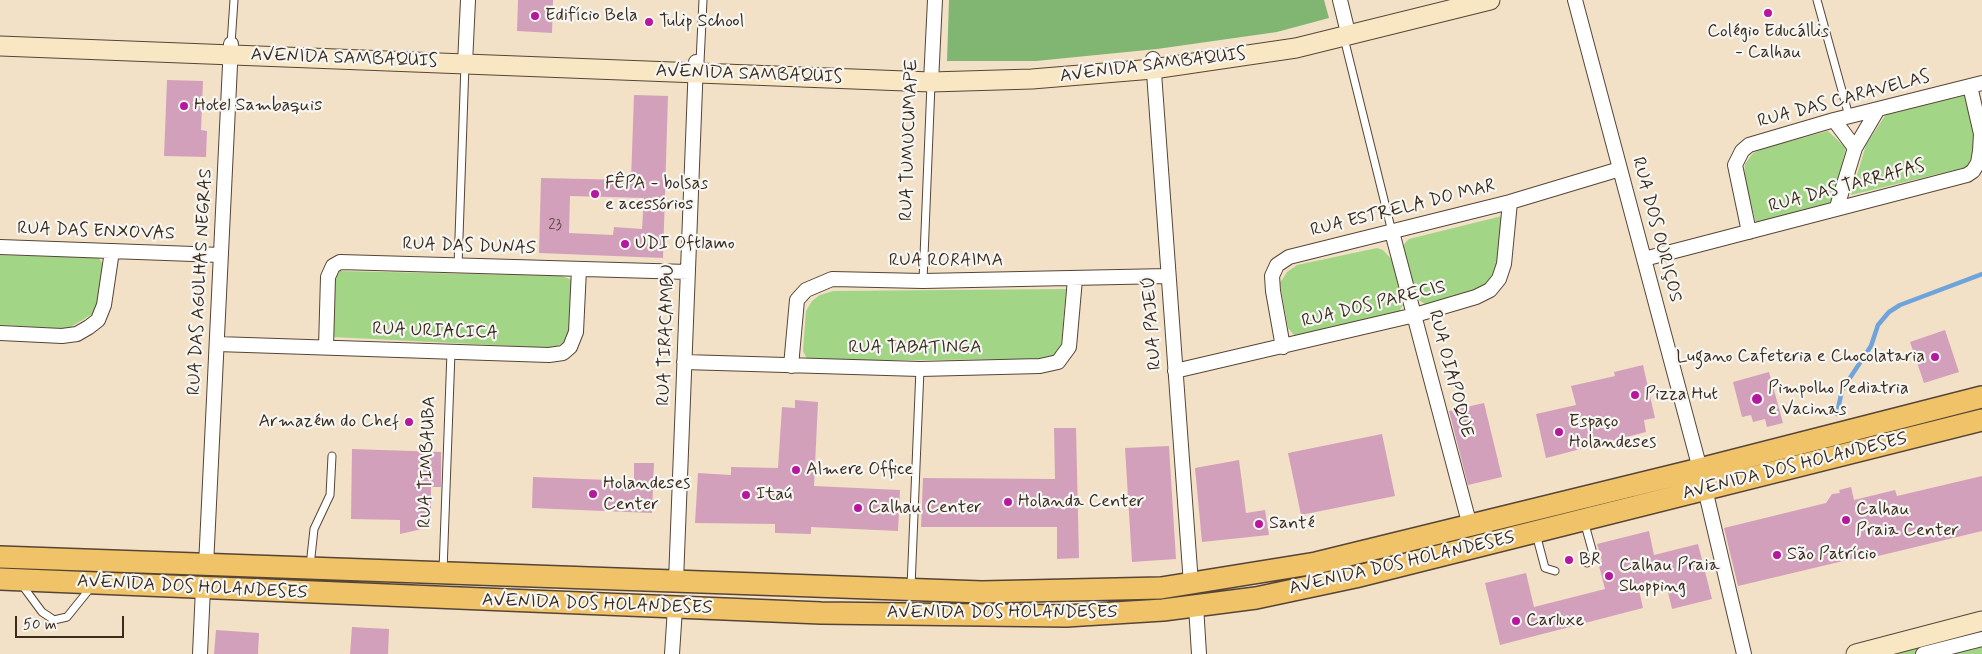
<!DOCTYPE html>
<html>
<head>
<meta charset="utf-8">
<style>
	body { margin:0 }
	#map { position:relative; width:1982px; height:654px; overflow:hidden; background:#f2e1c7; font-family:Mynerve,sans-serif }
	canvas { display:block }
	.scale { position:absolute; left:15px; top:616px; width:109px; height:22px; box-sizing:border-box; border:2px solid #3b2a1e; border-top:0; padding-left:6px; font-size:15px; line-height:18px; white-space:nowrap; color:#3b2a1e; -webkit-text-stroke:4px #f6f6f2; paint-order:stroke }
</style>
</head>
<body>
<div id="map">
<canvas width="1982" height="654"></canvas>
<div class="scale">50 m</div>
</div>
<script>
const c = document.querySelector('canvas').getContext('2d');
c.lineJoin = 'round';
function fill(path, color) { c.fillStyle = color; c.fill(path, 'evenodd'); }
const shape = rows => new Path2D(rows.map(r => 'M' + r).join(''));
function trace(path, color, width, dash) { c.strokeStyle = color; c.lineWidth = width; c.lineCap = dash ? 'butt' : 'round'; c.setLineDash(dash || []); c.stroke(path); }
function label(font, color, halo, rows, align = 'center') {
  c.font = font + ' Mynerve,sans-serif'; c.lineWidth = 4.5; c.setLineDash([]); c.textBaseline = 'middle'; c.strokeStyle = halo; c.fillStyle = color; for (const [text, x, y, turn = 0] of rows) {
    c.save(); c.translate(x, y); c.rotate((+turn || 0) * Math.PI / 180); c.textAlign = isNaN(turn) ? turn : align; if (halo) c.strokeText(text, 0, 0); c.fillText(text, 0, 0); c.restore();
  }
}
const green = shape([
	[1965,95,1974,132,1972,158,1967,167,1851,195,1866,145,1886,114],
	[1828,131,1846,148,1832,202,1756,223,1744,177,1745,164,1753,153,1767,147],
	[1506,215,1496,274,1485,286,1428,306,1419,300,1415,294,1402,248,1405,243,1409,239],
	[1377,248,1383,250,1393,261,1404,302,1398,314,1303,337,1294,335,1288,328,1280,283,1287,272,1297,265],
	[0,255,99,258,104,266,100,301,92,314,68,329,0,325],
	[340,271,562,276,572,280,570,331,565,342,553,348,333,337,334,278],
	[1066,289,1061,348,1055,356,1040,359,808,361,803,351,806,311,812,301,820,295,833,291],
	[1982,631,1982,654,1892,654]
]);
const forest = shape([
	[949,0,1324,0,1329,18,1277,32,1157,49,1036,61,947,61]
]);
const stream = shape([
	[1837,414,1842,390,1871,346,1878,325,1889,312,1900,305,1982,274]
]);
const building = shape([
	[518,0,553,0,552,33,517,31],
	[167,80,203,81,201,130,207,131,206,157,164,156],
	[634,95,668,96,663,258,539,253,541,178,631,180],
	[570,196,644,198,642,229,614,227,613,235,569,233],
	[1945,330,1959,372,1924,383,1910,342],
	[1643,365,1655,418,1644,420,1646,432,1546,458,1536,414,1576,405,1571,386,1615,376,1614,372],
	[1769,372,1783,423,1767,427,1765,419,1753,422,1751,415,1742,417,1733,382],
	[795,400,818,402,814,486,900,490,898,531,811,527,811,534,775,533,775,524,695,523,698,473,731,475,731,467,778,468,782,407,795,408],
	[1484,403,1502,477,1468,485,1449,411],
	[1054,428,1076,428,1079,558,1057,559,1057,527,921,527,923,478,1055,479],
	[1382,434,1395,496,1301,515,1288,453],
	[1169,446,1176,559,1132,562,1125,448],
	[352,449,441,452,441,487,431,487,431,527,400,534,400,520,351,519],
	[1239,460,1246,513,1265,510,1269,535,1202,542,1195,468],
	[634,463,654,463,652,513,532,508,533,477,634,481],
	[1982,476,1982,531,1874,557,1873,554,1738,586,1724,528,1826,503,1832,494,1840,493,1839,490,1851,487,1854,500,1895,490,1897,496],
	[1649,531,1654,555,1698,544,1712,599,1672,609,1666,584,1639,590,1643,608,1500,645,1485,583,1526,573,1534,607,1605,589,1598,562,1602,561,1597,544],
	[352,627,389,629,388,654,350,654],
	[216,630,259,633,258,654,214,654]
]);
const lane = shape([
	[1817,0,1849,116],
	[1344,38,1392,232],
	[231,44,234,0],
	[700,62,703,0],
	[458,266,465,64],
	[923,281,931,84],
	[1584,521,1594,557,1587,563],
	[1536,534,1545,568,1555,571],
	[310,566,314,529,330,495,332,456],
	[443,571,451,352],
	[22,585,42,612,54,620,67,617,92,586],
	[911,587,920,369]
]);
const street = shape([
	[1340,0,1349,37],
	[1575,0,1700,469],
	[1153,59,1191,584],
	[465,64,468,0],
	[931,82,935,0],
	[1834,120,1855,148],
	[1837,207,1855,148,1878,109],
	[1392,232,1470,526],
	[1749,232,1735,165,1742,151,1749,145,1834,120,1982,83],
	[0,247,221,255],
	[1644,259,1967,175,1973,171,1978,163,1980,151,1981,134,1970,86],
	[0,333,62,336,77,334,89,327,98,320,104,305,112,251],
	[217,344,549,355,563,353,570,347,576,332,579,269],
	[326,347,328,277,333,266,340,262,688,272],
	[1283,347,1273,291,1272,276,1277,265,1289,257,1510,202,1620,169],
	[684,362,920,369,1040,366,1058,362,1069,347,1075,279],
	[791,366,797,300,806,290,832,279,923,281,1168,276],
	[1175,371,1415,315,1476,297,1490,290,1499,279,1504,264,1510,202],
	[1705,489,1744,654],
	[206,566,231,44],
	[676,581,696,62],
	[1196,606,1199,654],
	[200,654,203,588],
	[672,654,675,608],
	[1923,654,1982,639]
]);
const secondary = shape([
	[0,46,931,82,1032,79,1153,69,1296,48,1490,0],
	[1856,654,1982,621]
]);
const primary = shape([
	[0,557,982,592,1161,588,1316,563,1700,469,1982,397],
	[0,579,821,613,1066,616,1163,610,1256,598,1355,577,1982,420]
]);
const markers = [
	[1768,13,5,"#b5179e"],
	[535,16,5,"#b5179e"],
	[649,22,5,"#b5179e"],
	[184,106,5,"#b5179e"],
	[595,194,5,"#b5179e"],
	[625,244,5,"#b5179e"],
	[1935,357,5,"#b5179e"],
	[1635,395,5,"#b5179e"],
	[1757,399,6,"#b5179e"],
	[409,422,5,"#b5179e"],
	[1559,432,5,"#b5179e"],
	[796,470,5,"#b5179e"],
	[593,494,5,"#b5179e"],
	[746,495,5,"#b5179e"],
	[1008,502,5,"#b5179e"],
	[858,508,5,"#b5179e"],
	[1846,520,5,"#b5179e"],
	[1259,524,5,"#b5179e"],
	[1777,555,5,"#b5179e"],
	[1569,560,5,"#b5179e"],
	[1609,576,5,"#b5179e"],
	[1516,621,5,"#b5179e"]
];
const numberNames = [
	["23",555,226]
];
const poiNames = [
	["Edifício Bela",545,16],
	["Tulip School",659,22],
	["Colégio Educállis",1768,32,"center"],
	["- Calhau",1768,53,"center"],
	["Hotel Sambaquis",194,106],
	["FÊPA - bolsas",605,184],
	["e acessórios",605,205],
	["UDI Oftlamo",635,244],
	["Lugano Cafeteria e Chocolataria",1925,357,"right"],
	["Pimpolho Pediatria",1768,389],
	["e Vacinas",1768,410],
	["Pizza Hut",1645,395],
	["Armazém do Chef",399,422,"right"],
	["Espaço",1569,422],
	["Holandeses",1569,443],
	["Almere Office",806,470],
	["Holandeses",603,484],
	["Center",603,505],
	["Itaú",756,495],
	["Holanda Center",1018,502],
	["Calhau Center",868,508],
	["Calhau",1856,510],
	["Praia Center",1856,531],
	["Santé",1269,524],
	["São Patrício",1787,555],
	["BR",1579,560],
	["Calhau Praia",1619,566],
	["Shopping",1619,587],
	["Carluxe",1526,621]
];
const streetNames = [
	["AVENIDA SAMBAQUIS",344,59,2],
	["AVENIDA SAMBAQUIS",1153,66,-7],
	["AVENIDA SAMBAQUIS",749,75,2],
	["RUA DAS CARAVELAS",1844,100,-15],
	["RUA TUMUCUMAPE",910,140,-88],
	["RUA DAS TARRAFAS",1847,187,-15],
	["RUA ESTRELA DO MAR",1403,209,-14],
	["RUA DOS OURIÇOS",1656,230,75],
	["RUA DAS ENXOVAS",96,232,2],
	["RUA DAS DUNAS",469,247,2],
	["RUA RORAIMA",946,261],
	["RUA DAS AGULHAS NEGRAS",201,282,-87],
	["RUA DOS PARECIS",1374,305,-14],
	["RUA PAJEÚ",1153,323,-94],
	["RUA URIACICA",435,332,2],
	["RUA TIRACAMBU",667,335,-88],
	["RUA TABATINGA",915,348],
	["RUA OIAPOQUE",1450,374,75],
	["RUA TIMBAUBA",428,462,-88],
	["AVENIDA DOS HOLANDESES",1795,467,-14],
	["AVENIDA DOS HOLANDESES",1402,564,-13],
	["AVENIDA DOS HOLANDESES",192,588,3],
	["AVENIDA DOS HOLANDESES",597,605,2],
	["AVENIDA DOS HOLANDESES",1002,613]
];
fill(green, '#a2d585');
fill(forest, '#81b672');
trace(stream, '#6fa3db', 4.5);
fill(building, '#d3a0bc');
trace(lane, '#564537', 9);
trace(street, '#564537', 16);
trace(secondary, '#564537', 21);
trace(primary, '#564537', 24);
trace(lane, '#fff', 7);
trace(street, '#fff', 14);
trace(secondary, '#f9e7c3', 19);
trace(primary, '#f0c369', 21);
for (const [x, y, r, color] of markers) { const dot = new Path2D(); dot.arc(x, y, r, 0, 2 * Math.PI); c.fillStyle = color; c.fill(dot); trace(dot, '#f6f6f2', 2); }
label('15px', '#614846', null, numberNames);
label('18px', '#3b2a1e', '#f6f6f2', poiNames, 'left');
label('18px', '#3b2a1e', '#f6f6f2', streetNames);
</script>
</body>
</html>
